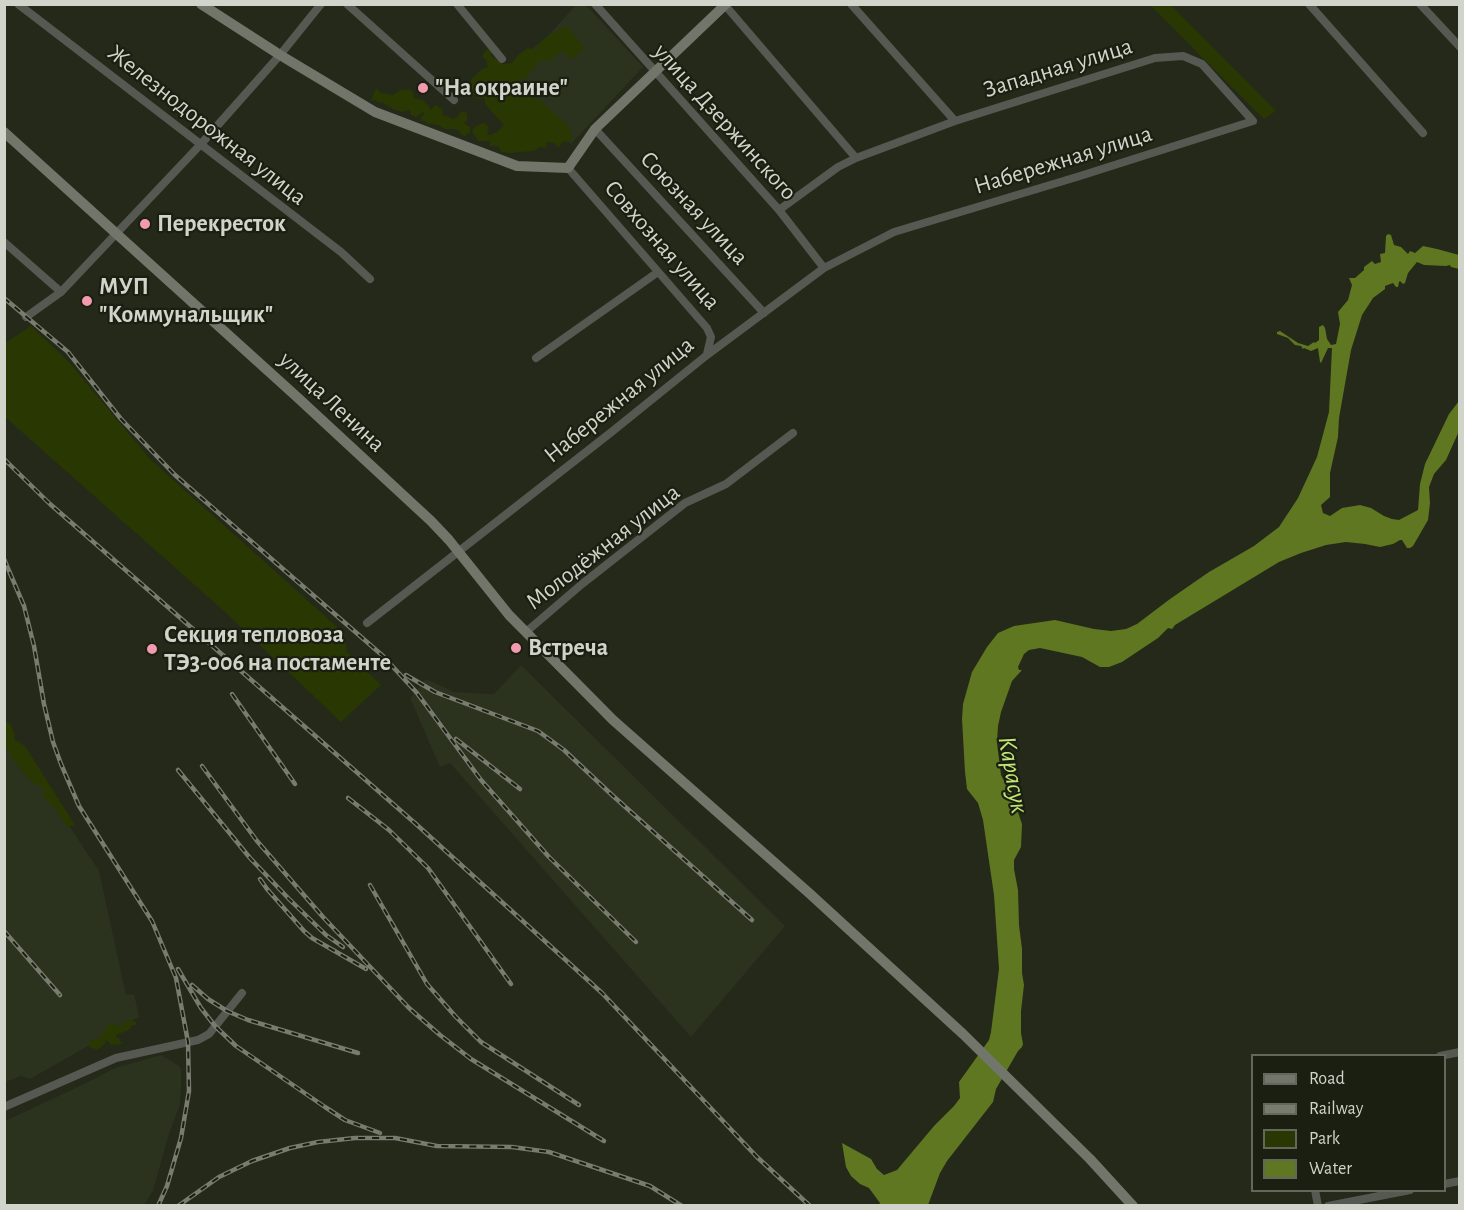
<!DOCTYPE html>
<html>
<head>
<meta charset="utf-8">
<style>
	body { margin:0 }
	#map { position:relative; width:1464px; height:1210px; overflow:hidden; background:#24291a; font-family:"Alegreya Sans",sans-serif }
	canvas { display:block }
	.frame { position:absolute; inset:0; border:6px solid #d0d4ca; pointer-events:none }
	.legend { position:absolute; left:1251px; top:1054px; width:195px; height:138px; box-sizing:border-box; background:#1a1f11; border:2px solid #63675b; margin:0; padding:8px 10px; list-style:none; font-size:18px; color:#d0d4ca }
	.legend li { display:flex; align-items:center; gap:12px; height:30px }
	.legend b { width:30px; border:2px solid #63675b }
</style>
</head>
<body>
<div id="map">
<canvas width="1464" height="1210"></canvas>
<div class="frame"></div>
<ul class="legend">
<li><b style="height:8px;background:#71756a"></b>Road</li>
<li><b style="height:8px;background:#777c6f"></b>Railway</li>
<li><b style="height:16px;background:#293702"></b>Park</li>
<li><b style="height:16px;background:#5f7720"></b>Water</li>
</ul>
</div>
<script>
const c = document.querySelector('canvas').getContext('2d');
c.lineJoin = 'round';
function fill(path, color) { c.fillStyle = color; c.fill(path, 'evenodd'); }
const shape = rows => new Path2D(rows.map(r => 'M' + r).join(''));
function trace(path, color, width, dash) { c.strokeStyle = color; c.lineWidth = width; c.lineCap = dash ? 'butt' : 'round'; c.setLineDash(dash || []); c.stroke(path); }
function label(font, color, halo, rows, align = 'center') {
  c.font = font + ' "Alegreya Sans",sans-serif'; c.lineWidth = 4.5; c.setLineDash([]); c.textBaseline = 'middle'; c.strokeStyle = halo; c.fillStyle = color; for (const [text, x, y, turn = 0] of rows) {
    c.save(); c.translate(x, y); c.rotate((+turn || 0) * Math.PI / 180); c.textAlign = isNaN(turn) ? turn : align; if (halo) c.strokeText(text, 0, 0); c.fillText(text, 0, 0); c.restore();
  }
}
const built = shape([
	[576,5,586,5,643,67,571,144,500,75,549,35],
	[521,665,785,926,691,1037,450,763,440,767,410,698,426,679,454,692,494,694],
	[4,728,99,871,126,995,134,994,139,1017,30,1079,21,1076,5,1082],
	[161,1055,179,1066,181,1070,181,1087,180,1104,168,1137,153,1191,144,1205,5,1205,5,1121,82,1085,115,1068]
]);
const green = shape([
	[1150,5,1171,5,1276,111,1264,119],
	[567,26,586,50,578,52,579,55,575,58,566,56,564,50,556,55,552,61,545,60,539,62,531,72,528,72,528,76,527,78,521,80,520,84,532,96,541,101,569,126,570,132,573,136,571,141,562,142,560,147,556,146,554,143,547,142,546,148,540,147,534,151,509,153,501,152,499,147,497,146,490,146,490,141,478,141,472,132,473,128,478,125,485,123,489,128,487,134,490,135,498,131,504,125,485,104,485,98,477,99,477,95,472,95,471,79,482,69,488,67,486,60,483,58,483,54,488,48,491,52,491,57,495,58,502,64,512,63,517,56,528,48,535,50,542,40,556,31],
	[376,88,381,93,393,95,400,90,409,89,413,92,414,98,423,100,432,110,433,106,436,105,442,109,443,115,449,117,452,119,456,118,462,111,467,113,467,120,464,123,470,127,470,132,465,136,461,135,459,131,456,129,445,129,438,125,428,124,425,121,421,121,421,117,424,115,423,112,416,117,411,115,410,110,402,112,393,109,382,102,379,103,375,100,371,101],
	[31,326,68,361,151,460,345,634,347,652,381,685,341,722,224,611,5,417,5,343],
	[4,720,11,725,15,735,14,739,25,746,75,825,67,827,57,811,43,796,43,788,33,783,23,773,5,748],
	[130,1020,136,1022,136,1025,132,1025,129,1030,116,1035,116,1037,119,1038,122,1044,111,1045,109,1042,105,1040,105,1044,97,1050,89,1047,89,1041,98,1039,103,1035,106,1027,109,1024,114,1024,119,1026]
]);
const water = shape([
	[1388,234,1391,235,1394,245,1401,247,1408,254,1410,251,1415,253,1423,246,1437,249,1459,255,1459,269,1451,267,1450,265,1446,266,1424,265,1417,262,1408,273,1405,283,1403,284,1400,281,1399,282,1398,287,1396,287,1393,283,1385,286,1385,289,1373,298,1362,315,1351,350,1339,418,1338,437,1330,473,1330,497,1321,505,1323,513,1330,516,1342,508,1360,505,1371,508,1384,516,1392,519,1399,520,1418,510,1420,484,1425,464,1449,414,1459,401,1459,431,1446,460,1434,474,1429,487,1430,503,1428,520,1413,546,1410,548,1407,548,1402,540,1400,540,1393,544,1380,547,1365,544,1346,542,1326,545,1301,553,1279,562,1175,625,1172,629,1168,628,1158,638,1122,662,1109,667,1100,667,1082,657,1040,648,1029,650,1024,654,1018,667,1019,670,1022,670,1012,681,1001,712,998,726,997,743,1001,775,1013,797,1022,824,1021,847,1014,860,1014,869,1018,890,1019,925,1022,949,1022,973,1024,985,1021,1011,1021,1033,1023,1044,1022,1047,1018,1051,996,1089,993,1102,947,1161,940,1173,928,1205,879,1205,880,1203,869,1188,860,1184,851,1176,846,1167,842,1143,871,1159,877,1169,884,1175,897,1170,934,1126,954,1106,960,1098,959,1082,989,1040,991,1032,999,969,994,895,983,820,978,803,967,789,965,772,962,719,963,704,972,672,987,647,998,633,1014,626,1055,620,1094,629,1111,631,1126,629,1137,624,1170,599,1209,572,1254,546,1279,527,1298,498,1317,457,1329,412,1332,348,1328,348,1321,363,1320,362,1318,348,1311,351,1304,348,1303,349,1301,346,1295,345,1288,338,1277,334,1277,332,1280,331,1298,343,1308,346,1314,342,1315,343,1319,340,1319,327,1323,325,1325,328,1327,339,1331,345,1336,344,1340,324,1338,312,1348,300,1352,285,1349,278,1355,278,1364,270,1364,267,1372,261,1375,264,1381,262,1380,254,1385,253,1386,236]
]);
const street = shape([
	[18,4,341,252,370,279],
	[347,4,454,100],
	[457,4,502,59],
	[595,4,779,210,824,268],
	[724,4,856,158],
	[851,4,955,121],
	[1309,4,1423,133],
	[1420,4,1460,47],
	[595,129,764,313],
	[568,168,707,328,711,337,707,354],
	[4,242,61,292],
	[26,317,61,292,201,144,280,55,321,4],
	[536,358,658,272],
	[367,623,609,434,707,355,824,268,894,232,1080,176,1253,121,1202,64,1183,56,1155,58,955,121,856,158,838,167,779,210],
	[526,632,582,584,685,503,726,484,793,433],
	[1440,1056,1460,1052],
	[4,1107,116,1058,198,1040,209,1034,242,993],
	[1444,1184,1460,1181],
	[1315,1190,1318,1206],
	[1328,1206,1410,1190]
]);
const secondary = shape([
	[201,4,280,55,375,112,517,166,568,168,595,129,726,4],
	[4,132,297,397,431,521,449,540,509,615,613,720,809,893,963,1034,1090,1159,1133,1206]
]);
const rail = shape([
	[4,298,68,352,121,419,175,475,383,656,417,693,481,780,549,857,636,942],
	[4,459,50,504,416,824,602,993,757,1157,810,1206],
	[4,559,24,606,34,646,44,704,53,742,61,764,79,806,152,921,176,978,188,1042,189,1091,181,1138,167,1186,158,1206],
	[406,675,435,692,538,731,564,750,612,795,752,920],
	[232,694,295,784],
	[456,739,520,789],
	[202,766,257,841,323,917,409,1008,440,1035,471,1059,604,1141],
	[178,770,250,858,289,899,326,935,343,947],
	[348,798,389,830,428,868,511,984],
	[260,879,267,889,304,931,312,938,366,969],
	[370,885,427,984,456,1017,481,1042,579,1105],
	[4,931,60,995],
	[178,969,201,1008,215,1026,236,1046,325,1107,345,1120,380,1133],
	[192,985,208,999,227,1011,248,1020,358,1053],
	[178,1206,219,1177,252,1161,290,1148,318,1142,355,1138,395,1138,437,1146,512,1147,549,1152,650,1186,682,1206]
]);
const markers = [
	[423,88,6,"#f29aaf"],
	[145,224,6,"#f29aaf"],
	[87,301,6,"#f29aaf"],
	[516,648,6,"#f29aaf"],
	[152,649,6,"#f29aaf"]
];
const streetNames = [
	["Западная улица",1058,68,-17],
	["улица Дзержинского",725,122,48],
	["Железнодорожная улица",207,125,38],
	["Набережная улица",1063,160,-17],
	["Союзная улица",694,208,47],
	["Совхозная улица",662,245,49],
	["Набережная улица",619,400,-39],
	["улица Ленина",332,402,43],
	["Молодёжная улица",603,547,-38]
];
const poiNames = [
	["\"На окраине\"",435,88],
	["Перекресток",157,224],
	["МУП",99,287],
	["\"Коммунальщик\"",99,315],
	["Секция тепловоза",164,635],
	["ТЭ3-006 на постаменте",164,663],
	["Встреча",528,648]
];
const waterNames = [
	["Карасук",1013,775,80]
];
fill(built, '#2b331e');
fill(green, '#293702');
fill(water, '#5f7720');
trace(street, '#565952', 8);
trace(secondary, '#71756a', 10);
trace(rail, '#777c6f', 4.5);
trace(rail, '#1a1f11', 2, [7]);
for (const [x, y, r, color] of markers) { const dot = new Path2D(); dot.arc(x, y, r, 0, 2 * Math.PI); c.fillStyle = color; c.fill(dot); trace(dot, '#1a1f11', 2); }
label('24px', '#d0d4ca', '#1a1f11', streetNames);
label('bold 24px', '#d0d4ca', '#1a1f11', poiNames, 'left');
label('italic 26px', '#c2e675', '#1a1f11', waterNames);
</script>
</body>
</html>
